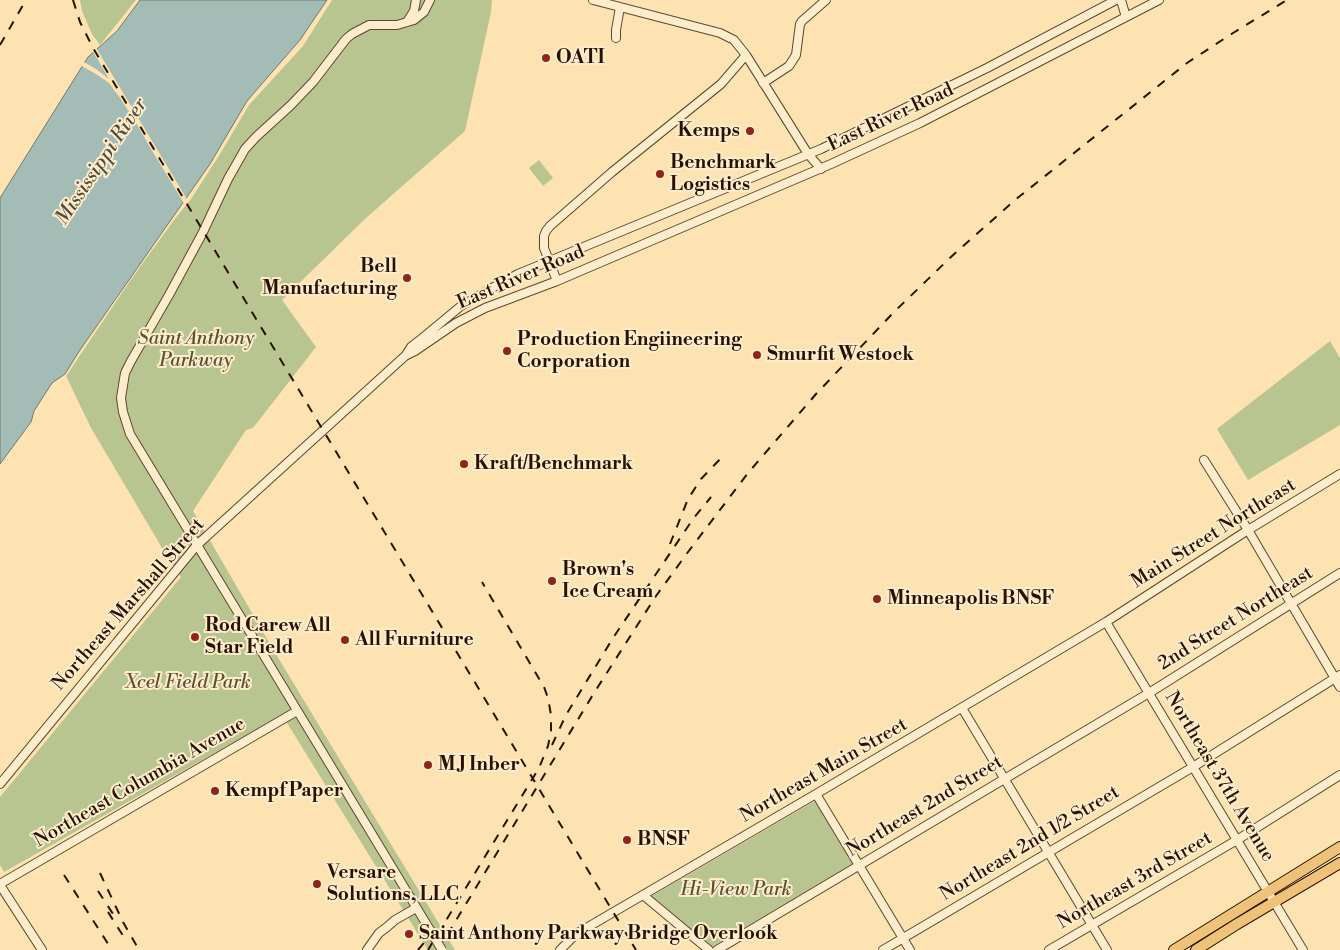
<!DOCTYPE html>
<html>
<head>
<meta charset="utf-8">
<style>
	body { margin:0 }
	canvas { display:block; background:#fde3b1 }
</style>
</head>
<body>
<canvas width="1340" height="950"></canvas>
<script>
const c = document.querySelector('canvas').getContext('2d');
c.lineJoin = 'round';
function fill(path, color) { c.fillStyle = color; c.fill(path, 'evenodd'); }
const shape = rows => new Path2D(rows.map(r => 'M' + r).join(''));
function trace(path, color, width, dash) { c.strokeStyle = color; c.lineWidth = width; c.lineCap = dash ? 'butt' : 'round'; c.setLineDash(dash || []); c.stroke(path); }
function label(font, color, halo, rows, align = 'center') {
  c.font = font + ' "Libre Bodoni",serif'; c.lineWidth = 4; c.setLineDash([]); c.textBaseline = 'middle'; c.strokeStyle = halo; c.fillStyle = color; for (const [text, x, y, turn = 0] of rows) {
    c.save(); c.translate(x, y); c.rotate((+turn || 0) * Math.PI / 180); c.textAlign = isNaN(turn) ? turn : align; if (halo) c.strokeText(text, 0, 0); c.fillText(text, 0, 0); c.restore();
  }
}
const green = shape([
	[80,0,136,0,100,45,92,34,82,11],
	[332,0,492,0,491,12,465,131,366,218,282,300,316,347,253,428,246,430,193,511,274,651,455,950,428,950,282,715,4,872,0,865,0,797,181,577,168,558,91,428,66,376,132,278,174,220,191,199,220,154,249,105,303,46],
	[539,160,553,178,543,186,529,168],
	[1330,341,1340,358,1340,425,1248,480,1217,429],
	[815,801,854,864,712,947,650,897]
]);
const water = shape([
	[140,0,327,0,300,40,247,101,210,164,80,350,65,374,52,383,34,411,31,422,0,464,0,198,88,57,117,31,140,0]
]);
const pier = shape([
	[95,46,137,116,135,121,120,98,123,93,120,98,109,83,96,74,80,65,82,61,96,69,109,79,92,50],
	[137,116,169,169,168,171,169,169,188,201,185,205,151,149,154,145,151,149,135,121]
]);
const minor = shape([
	[593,0,720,33,734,40,746,55,808,154,821,169],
	[1121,0,1126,17],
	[407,22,414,11,416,0],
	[616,38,616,30,620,7],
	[763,83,789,66,796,55,800,24,802,21,826,0],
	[557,281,544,248,544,236,546,231,550,226,612,172,721,84,746,55],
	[406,355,411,347,420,340,461,306,492,288,518,274,821,149,987,68,1116,0],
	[1204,460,1248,530,1340,687],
	[1106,622,1303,950],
	[962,708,1107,950],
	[0,784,197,545,405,356,415,351,456,323,485,308,557,281,831,164,920,123,1159,0],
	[816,794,910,950],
	[0,884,297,711],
	[0,885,42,950],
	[643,895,709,950],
	[430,930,130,434,123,412,121,398,125,373,131,361,169,295,202,234,228,179,245,149,256,137,291,105,313,82,346,39,352,34,369,25,397,25,414,20,424,12,430,0],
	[367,950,379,933,387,927,395,920,416,908],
	[560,950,576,934,816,794,1106,622,1248,530,1340,474],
	[717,950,1149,693,1340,573],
	[883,950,1193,767,1340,675],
	[1049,950,1237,840,1340,775]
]);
const major = shape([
	[1174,950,1340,847],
	[1196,950,1237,924,1340,863]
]);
const rail = shape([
	[73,0,80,22,93,48,636,950],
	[0,45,26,0],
	[670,544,688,499,701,479,722,457],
	[552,745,566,715,613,638,693,519,711,497],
	[100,873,123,922,139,950],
	[64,875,112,950],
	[98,891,115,917],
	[108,912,127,942],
	[418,950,431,934],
	[428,950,539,768,548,746,551,731,551,715,548,698,544,687,482,582],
	[438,950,594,693,656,596,688,552,748,473,816,394,895,311,952,256,1015,200,1187,63,1233,33,1287,0]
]);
const minorBridge = shape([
	[430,930,442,950]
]);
const markers = [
	[546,58,5,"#8f2418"],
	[750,131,5,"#8f2418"],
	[660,174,5,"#8f2418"],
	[407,278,5,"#8f2418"],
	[507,351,5,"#8f2418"],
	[757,355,5,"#8f2418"],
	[464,464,5,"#8f2418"],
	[552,581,5,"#8f2418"],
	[877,599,5,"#8f2418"],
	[195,637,5,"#8f2418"],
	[345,640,5,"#8f2418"],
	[428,765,5,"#8f2418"],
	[215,791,5,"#8f2418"],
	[627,840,5,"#8f2418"],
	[317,884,5,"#8f2418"],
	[409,934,5,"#8f2418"]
];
const poiNames = [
	["OATI",556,58],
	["Kemps",740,131,"right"],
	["Benchmark",670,163],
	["Logistics",670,185],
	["Bell",397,267,"right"],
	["Manufacturing",397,289,"right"],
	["Production Engiineering",517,340],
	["Corporation",517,362],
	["Smurfit Westock",767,355],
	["Kraft/Benchmark",474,464],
	["Brown's",562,570],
	["Ice Cream",562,592],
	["Minneapolis BNSF",887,599],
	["Rod Carew All",205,626],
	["Star Field",205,648],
	["All Furniture",355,640],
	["M J Inber",438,765],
	["Kempf Paper",225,791],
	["BNSF",637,840],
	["Versare",327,873],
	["Solutions, LLC",327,895],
	["Saint Anthony Parkway Bridge Overlook",419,934]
];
const streetNames = [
	["East River Road",891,118,-25],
	["East River Road",521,278,-23],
	["Main Street Northeast",1214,534,-32],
	["Northeast Marshall Street",129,605,-49],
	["2nd Street Northeast",1236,619,-32],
	["Northeast Main Street",824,771,-30],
	["Northeast 37th Avenue",1219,777,59],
	["Northeast Columbia Avenue",140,783,-30],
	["Northeast 2nd Street",925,807,-31],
	["Northeast 2nd 1/2 Street",1030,844,-31],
	["Northeast 3rd Street",1135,881,-30]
];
const parkNames = [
	["Saint Anthony",196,339],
	["Parkway",196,361],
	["Xcel Field Park",188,683],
	["Hi-View Park",736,890]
];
const waterNames = [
	["Mississippi River",102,162,-56]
];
fill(green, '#b9c590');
fill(water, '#a3bcb5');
trace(water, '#72786d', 1);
fill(pier, '#fde3b1');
trace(minor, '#5e462c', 10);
trace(major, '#291100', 12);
trace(minor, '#feedcc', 8);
trace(major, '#eec278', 10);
trace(rail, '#291100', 2, [9, 9]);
trace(minorBridge, '#5e462c', 10, []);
trace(minorBridge, '#feedcc', 8);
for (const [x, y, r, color] of markers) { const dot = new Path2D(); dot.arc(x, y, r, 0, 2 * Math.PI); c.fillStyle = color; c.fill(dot); trace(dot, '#feedcc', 2); }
label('bold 19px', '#291100', '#feedcc', poiNames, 'left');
label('19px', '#291100', '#feedcc', streetNames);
label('italic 19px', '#5b5032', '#feedcc', parkNames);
label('italic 20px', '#544d3f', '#feedcc', waterNames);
</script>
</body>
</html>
